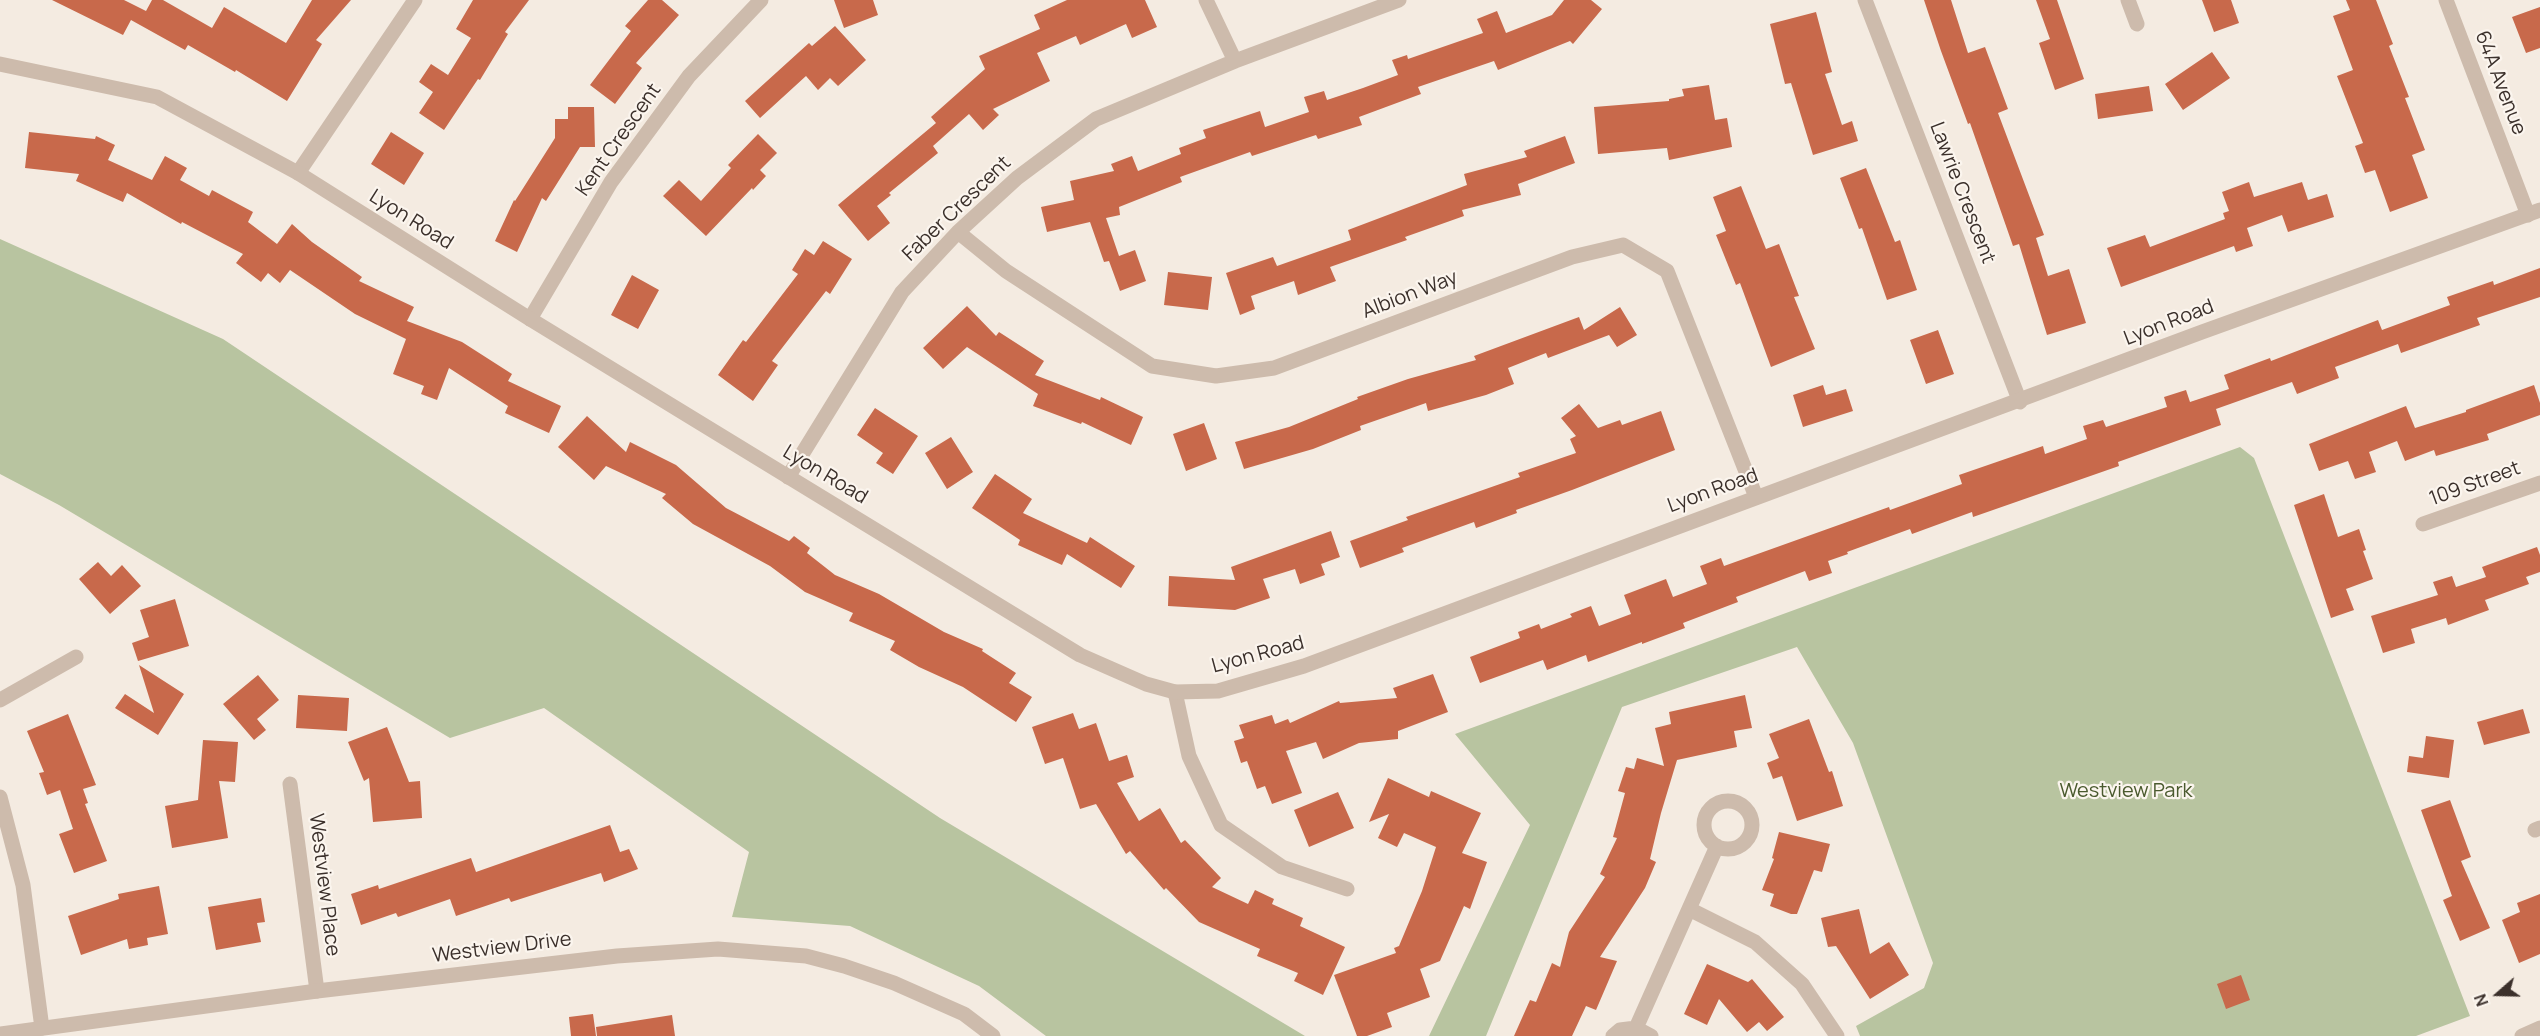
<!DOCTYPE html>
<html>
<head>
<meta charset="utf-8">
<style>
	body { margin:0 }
	#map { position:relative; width:2540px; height:1036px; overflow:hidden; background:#f4ebe1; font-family:Manrope,sans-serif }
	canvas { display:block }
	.north { position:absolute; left:2468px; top:964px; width:60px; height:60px; -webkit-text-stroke:4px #fbf5ee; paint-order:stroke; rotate:250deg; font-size:16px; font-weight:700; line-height:24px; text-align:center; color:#3b302b }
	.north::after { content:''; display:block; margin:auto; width:21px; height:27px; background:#3b302b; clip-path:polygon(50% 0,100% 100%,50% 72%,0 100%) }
</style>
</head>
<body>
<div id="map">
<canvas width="2540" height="1036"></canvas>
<div class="north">N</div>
</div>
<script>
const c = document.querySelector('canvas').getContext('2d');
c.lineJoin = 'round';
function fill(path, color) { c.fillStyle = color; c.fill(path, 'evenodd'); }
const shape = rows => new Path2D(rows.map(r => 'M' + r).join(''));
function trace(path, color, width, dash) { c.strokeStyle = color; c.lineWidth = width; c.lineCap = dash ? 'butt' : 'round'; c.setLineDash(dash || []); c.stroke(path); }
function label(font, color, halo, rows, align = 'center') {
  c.font = font + ' Manrope,sans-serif'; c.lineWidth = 4.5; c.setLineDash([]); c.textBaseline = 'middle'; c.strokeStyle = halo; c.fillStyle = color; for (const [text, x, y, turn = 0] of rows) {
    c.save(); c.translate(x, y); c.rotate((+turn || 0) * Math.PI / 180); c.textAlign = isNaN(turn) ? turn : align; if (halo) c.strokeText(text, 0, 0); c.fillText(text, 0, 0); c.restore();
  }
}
const green = shape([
	[0,239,223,339,940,818,1305,1036,1046,1036,979,986,850,926,732,917,749,852,544,708,450,738,59,505,0,474],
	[2240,447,2254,458,2470,1016,2416,1036,1860,1036,1856,1026,1924,988,1933,963,1853,743,1797,647,1622,707,1486,1036,1429,1036,1530,825,1455,734]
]);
const building = shape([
	[52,0,124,0,146,11,152,0,163,0,212,28,224,7,286,43,312,0,351,0,316,40,322,44,287,101,236,70,235,72,188,45,185,50,131,20,123,35],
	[473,0,529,0,505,32,508,34,480,80,478,79,444,130,419,113,433,92,419,82,431,64,448,75,471,38,456,29],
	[648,0,662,0,679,15,636,63,642,68,615,104,590,85,631,31,625,26],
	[834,0,873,0,878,15,844,28],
	[1067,0,1145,0,1157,27,1132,38,1126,24,1080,45,1076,36,1037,53,1050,81,993,109,999,115,983,130,969,114,933,146,938,153,889,193,891,195,877,206,890,223,868,241,838,205,936,123,931,117,985,69,979,56,1040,29,1034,15],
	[1564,0,1591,0,1602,9,1573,44,1570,41,1498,70,1494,61,1418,87,1421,94,1359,117,1362,125,1318,139,1316,135,1252,156,1250,152,1180,177,1182,182,1119,207,1120,215,1106,218,1119,256,1135,250,1146,281,1120,291,1109,261,1104,262,1090,222,1047,232,1041,207,1074,200,1070,181,1114,171,1111,164,1132,156,1138,171,1181,154,1179,148,1206,138,1203,130,1260,111,1265,127,1309,112,1304,97,1324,91,1327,100,1363,88,1398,75,1392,60,1407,55,1408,59,1483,33,1477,19,1497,11,1506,33,1552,15],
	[1924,0,1951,0,1968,53,1985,47,2008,109,1998,113,2044,235,2036,238,2048,276,2069,269,2086,323,2047,335,2019,244,2013,246,1970,123,1968,124,1941,51],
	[2036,0,2057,0,2084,79,2055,90,2039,43,2050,39],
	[2202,0,2231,0,2239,23,2214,32],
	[2346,0,2376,0,2393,44,2389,46,2409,97,2405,98,2425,150,2412,155,2428,198,2390,212,2375,170,2365,173,2355,146,2363,143,2337,76,2353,70,2333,16,2350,10],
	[2540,7,2540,48,2526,53,2512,17],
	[1816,12,1832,72,1825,74,1842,125,1852,121,1858,141,1813,155,1791,83,1785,84,1770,24],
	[835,26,866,60,838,86,830,78,818,90,806,76,760,118,745,101,809,43,812,46],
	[2212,52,2230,78,2183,110,2165,84],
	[1709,85,1715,120,1727,118,1732,147,1669,160,1667,148,1598,154,1594,107,1669,101,1669,99,1684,96,1682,89],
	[2149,86,2153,111,2098,119,2095,94],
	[568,107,594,107,595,147,580,147,546,201,542,198,517,252,495,241,514,200,515,201,555,138,555,119,568,119],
	[29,132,95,139,96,136,115,145,108,160,152,180,165,156,187,168,180,180,209,196,212,190,253,212,248,222,277,244,292,224,312,242,362,277,359,281,414,307,407,321,462,342,512,374,508,381,561,406,549,433,505,413,508,406,449,368,437,400,421,394,424,386,393,374,406,339,355,314,290,270,280,283,268,273,261,282,236,263,243,254,182,222,181,224,127,193,123,202,76,181,79,174,25,168],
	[391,132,424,153,404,185,371,164],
	[758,134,777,153,760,170,766,176,753,190,752,188,706,236,663,196,679,180,701,201,731,168,728,165],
	[1565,136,1575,163,1518,184,1521,195,1462,210,1464,216,1405,237,1407,240,1330,267,1336,281,1298,295,1294,281,1251,296,1255,309,1240,315,1226,273,1273,257,1277,266,1351,240,1348,230,1467,185,1464,174,1527,157,1524,151],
	[1866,168,1895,242,1900,240,1917,290,1887,300,1862,228,1859,229,1840,178],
	[2249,182,2254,197,2302,182,2308,200,2327,194,2334,217,2288,232,2282,215,2247,228,2253,246,2236,252,2234,246,2121,287,2107,248,2145,235,2150,247,2225,219,2223,213,2229,211,2222,192],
	[1741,186,1766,249,1779,244,1799,296,1794,297,1815,349,1771,367,1740,283,1736,285,1716,235,1726,231,1713,197],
	[823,241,852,259,830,294,826,291,772,361,778,365,753,401,718,375,743,340,746,342,798,274,792,270,805,249,814,255],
	[2540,268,2540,297,2477,318,2480,325,2401,353,2398,344,2335,367,2339,378,2297,394,2292,382,2216,409,2221,425,2118,462,2119,466,1973,517,1972,512,1912,534,1910,529,1847,552,1848,554,1828,561,1832,573,1809,581,1805,571,1736,597,1738,602,1683,623,1685,628,1642,644,1642,642,1588,662,1586,655,1547,670,1543,660,1480,683,1470,657,1520,638,1518,632,1539,624,1541,629,1572,617,1570,614,1591,606,1599,626,1631,614,1624,595,1666,579,1673,597,1707,584,1700,566,1721,558,1724,566,1889,507,1890,510,1962,484,1959,475,2043,446,2045,454,2087,439,2083,426,2103,420,2106,427,2167,407,2164,397,2186,390,2190,402,2229,389,2224,375,2270,358,2271,361,2378,320,2382,330,2450,305,2447,297,2493,281,2494,285],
	[1168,272,1212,277,1208,310,1164,305],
	[632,275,659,290,638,329,611,315],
	[967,306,996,336,999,332,1044,361,1035,375,1100,400,1101,397,1143,417,1131,445,1082,422,1081,424,1033,406,1038,394,967,347,943,369,923,348],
	[1620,307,1637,335,1617,347,1609,335,1548,358,1546,353,1508,368,1514,384,1486,395,1428,411,1426,403,1360,426,1361,430,1313,449,1244,469,1235,442,1289,427,1358,399,1357,397,1408,379,1476,360,1474,356,1579,317,1584,330],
	[1938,330,1954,374,1926,384,1910,340],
	[1823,385,1826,395,1846,389,1853,411,1803,427,1793,395],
	[2534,385,2540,403,2540,415,2487,434,2489,440,2436,456,2434,450,2405,461,2397,441,2369,452,2376,472,2355,479,2348,461,2319,471,2309,444,2406,406,2415,428,2466,412,2466,410],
	[1579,404,1598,428,1620,420,1622,425,1661,411,1675,450,1572,490,1516,510,1517,513,1476,528,1474,522,1402,548,1404,552,1360,568,1350,541,1408,520,1406,517,1520,477,1518,473,1576,453,1570,439,1576,436,1561,418],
	[875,408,918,436,893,474,876,463,883,453,857,435],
	[587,416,626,452,630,442,676,465,726,508,789,541,794,536,810,548,807,553,835,575,879,594,944,632,983,649,982,651,1016,673,1009,683,1032,697,1016,722,963,687,919,667,890,650,895,641,849,621,853,613,805,592,770,566,693,524,662,498,666,494,606,466,594,480,558,447],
	[1204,423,1217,459,1186,471,1173,434],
	[951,437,973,472,947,489,925,453],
	[995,474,1032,499,1023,513,1087,543,1090,537,1135,566,1121,588,1067,554,1062,565,1018,545,1020,540,972,508],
	[2324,494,2338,537,2359,529,2366,550,2363,551,2373,579,2346,589,2354,610,2331,618,2294,505],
	[1331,531,1340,557,1321,564,1325,575,1300,584,1295,569,1263,579,1270,598,1235,610,1168,606,1169,576,1235,580,1231,567],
	[2537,547,2540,555,2540,572,2526,577,2529,584,2485,600,2489,610,2448,625,2446,618,2411,629,2415,643,2383,653,2371,616,2438,595,2433,582,2452,576,2456,587,2486,577,2482,567],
	[98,562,111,576,122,565,141,586,110,614,79,579],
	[175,599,189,646,138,661,132,643,149,637,140,610],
	[139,665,184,694,158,735,115,708,125,694,154,713],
	[1433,674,1448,712,1398,731,1398,739,1359,743,1323,759,1316,742,1286,751,1302,793,1272,804,1265,786,1257,789,1247,761,1241,763,1234,741,1244,738,1239,725,1272,715,1275,724,1288,719,1290,723,1339,701,1340,703,1397,698,1393,688],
	[258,675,279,700,257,719,266,730,254,740,223,704],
	[298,695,349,698,347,731,296,728],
	[1745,695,1752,728,1734,731,1737,747,1677,760,1661,813,1650,859,1656,862,1645,888,1600,957,1617,961,1596,1010,1586,1006,1572,1036,1514,1036,1530,1000,1536,1002,1552,963,1560,967,1569,932,1605,877,1600,874,1617,838,1613,837,1625,793,1618,791,1626,767,1634,769,1637,758,1664,766,1655,728,1671,724,1669,712],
	[2523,709,2530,733,2484,745,2477,722],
	[1073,713,1079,729,1096,723,1109,761,1127,755,1134,777,1117,783,1139,821,1160,808,1181,843,1185,840,1221,878,1212,887,1248,904,1255,890,1274,899,1272,904,1303,918,1300,926,1345,947,1323,995,1294,981,1298,973,1257,956,1260,949,1199,922,1166,888,1164,890,1130,851,1126,854,1096,804,1080,809,1063,758,1045,764,1032,727],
	[68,714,96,785,83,789,88,803,85,804,107,861,74,873,59,834,73,829,60,790,47,795,39,773,44,772,27,731],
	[1809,719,1829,772,1832,771,1843,806,1797,821,1782,776,1773,779,1767,763,1779,758,1769,734],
	[387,727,409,782,420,781,422,818,373,822,369,778,364,781,348,742],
	[2426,736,2454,740,2449,778,2407,772,2409,756,2423,758],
	[203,740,238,742,235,782,219,781,228,838,172,848,165,806,198,800],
	[1388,778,1429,797,1431,791,1481,813,1462,853,1487,862,1470,909,1464,906,1440,961,1420,969,1430,997,1387,1013,1392,1027,1367,1036,1357,1036,1334,975,1396,953,1394,948,1399,946,1422,891,1436,847,1404,833,1397,847,1378,838,1389,814,1369,822],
	[1338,792,1354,828,1309,847,1294,810],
	[2450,800,2471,857,2461,861,2490,928,2460,941,2443,900,2452,896,2421,810],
	[610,825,620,852,629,849,638,869,604,882,601,873,511,902,509,898,456,916,450,899,398,917,396,913,361,925,351,894,378,885,379,889,471,858,476,872],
	[1779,832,1830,844,1822,872,1814,870,1797,914,1791,914,1770,906,1774,894,1762,890,1774,859,1772,858],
	[159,886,168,934,147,938,148,945,129,949,127,939,81,955,68,916,119,899,118,894],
	[2540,894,2540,954,2519,963,2502,920,2520,912,2517,903],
	[261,898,265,922,257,923,261,942,216,950,208,907],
	[1859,909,1870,954,1889,942,1909,975,1870,999,1836,946,1828,947,1821,918],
	[1707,964,1748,982,1752,979,1784,1017,1767,1031,1759,1022,1747,1032,1719,999,1707,1025,1684,1014],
	[2241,975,2250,1000,2226,1009,2217,984],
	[593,1014,596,1036,571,1036,569,1017],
	[672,1015,675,1036,597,1036,596,1027]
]);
const minor = shape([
	[1206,0,1235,61],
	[1865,0,2020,402],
	[2128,0,2137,24],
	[2446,0,2528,215],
	[298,173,415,0],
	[958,232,1006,271,1152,366,1216,376,1274,368,1572,257,1623,245,1667,271,1756,497],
	[530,319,611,182,689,76,761,0],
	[788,477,902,292,958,232,1017,178,1096,119,1235,61,1399,0],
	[2423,524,2540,483],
	[1175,692,1189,756,1221,825,1282,867,1347,889],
	[0,700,76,657],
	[290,784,317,991],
	[0,797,23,885,42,1028],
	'1704 825a24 24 0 1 1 48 0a24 24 0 1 1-48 0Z',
	[2535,830,2540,828],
	[1689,909,1755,942,1802,984,1837,1036],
	[1636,1028,1717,846],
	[1613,1036,1620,1030,1636,1028,1651,1036]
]);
const tertiary = shape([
	[0,64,157,97,298,173,530,319,1080,655,1146,684,1175,692,1218,691,1304,666,2202,332,2540,210],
	[0,1034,317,991,617,956,718,949,806,956,844,966,894,983,964,1014,993,1036],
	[2522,1036,2540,1028]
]);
const streetNames = [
	["64A Avenue",2500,83,69],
	["Kent Crescent",619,140,-55],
	["Lawrie Crescent",1962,193,69],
	["Faber Crescent",957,209,-44],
	["Lyon Road",411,220,32],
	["Albion Way",1410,295,-21],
	["Lyon Road",2169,323,-21],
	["Lyon Road",825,475,31],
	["109 Street",2475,484,-20],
	["Lyon Road",1713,491,-20],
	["Lyon Road",1258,655,-15],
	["Westview Place",324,885,83],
	["Westview Drive",502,948,-7]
];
const parkNames = [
	["Westview Park",2126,791]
];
fill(green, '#b8c4a0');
fill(building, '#c8694b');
trace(minor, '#cdbbac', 15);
trace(tertiary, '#cdbbac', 15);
label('20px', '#3b302b', '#fbf5ee', streetNames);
label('20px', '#4a5a2e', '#fbf5ee', parkNames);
</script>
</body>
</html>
